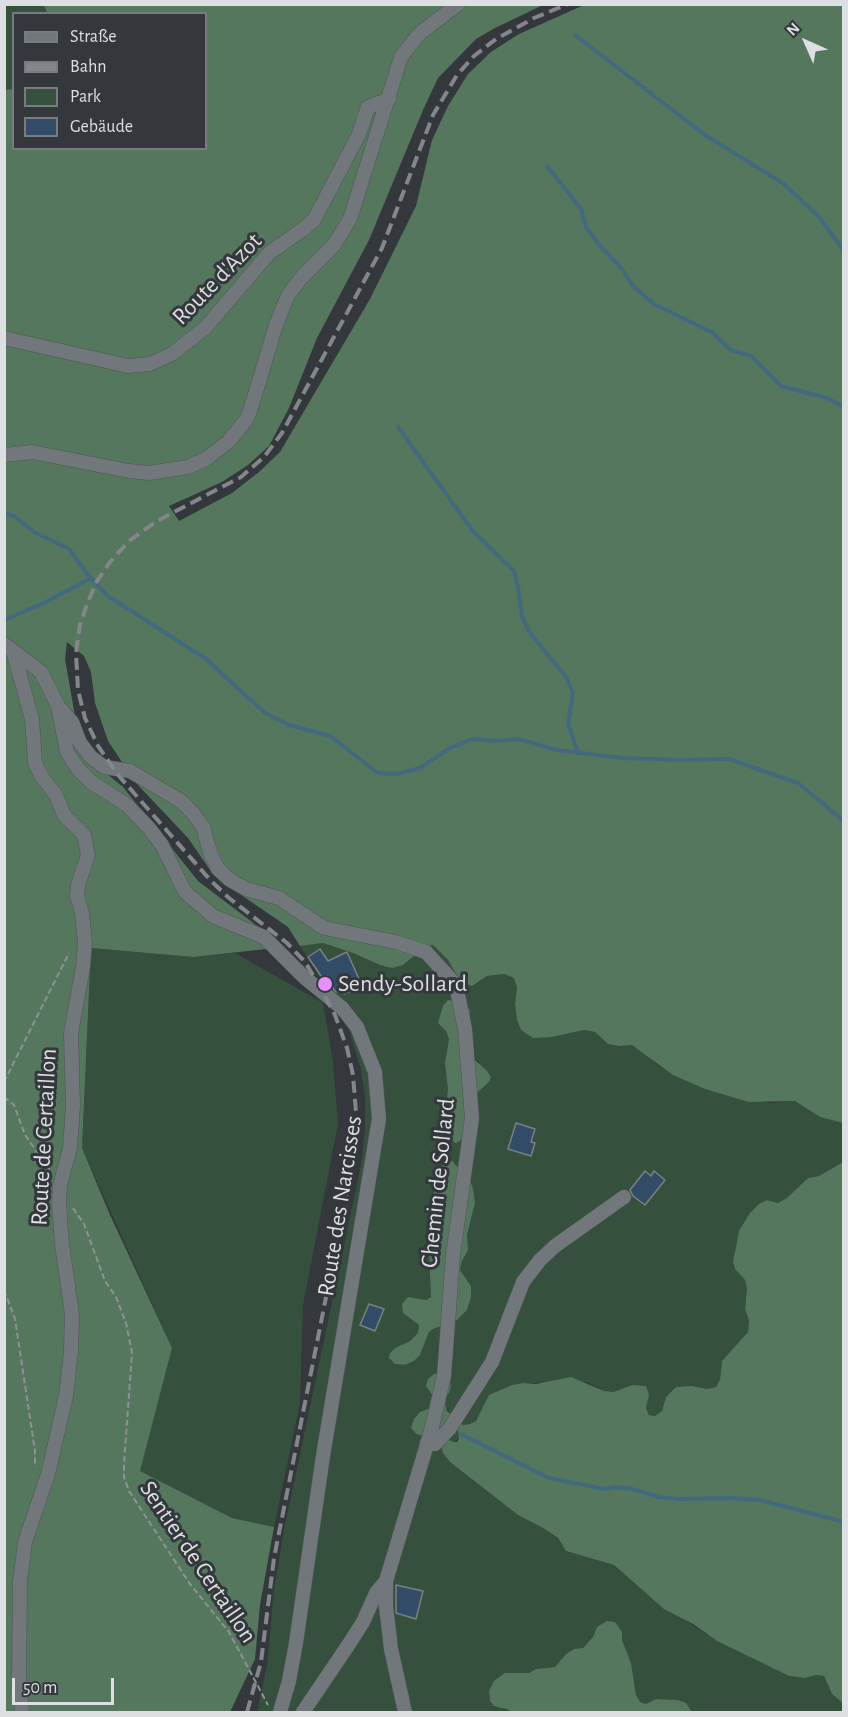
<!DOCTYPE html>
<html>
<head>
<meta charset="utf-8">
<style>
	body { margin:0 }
	#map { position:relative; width:848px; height:1717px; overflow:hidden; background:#34383d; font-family:"Alegreya Sans",sans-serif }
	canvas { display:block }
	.frame { position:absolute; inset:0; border:6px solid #dddfe2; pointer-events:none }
	.legend { position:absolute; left:12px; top:12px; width:195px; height:138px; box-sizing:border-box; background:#34383d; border:2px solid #787b7f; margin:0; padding:8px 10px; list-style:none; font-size:18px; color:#dddfe2 }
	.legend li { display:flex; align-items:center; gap:12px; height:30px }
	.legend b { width:30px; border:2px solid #787b7f }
	.north { position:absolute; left:776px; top:12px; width:60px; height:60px; -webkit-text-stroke:4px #34383d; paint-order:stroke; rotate:315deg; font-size:16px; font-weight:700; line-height:24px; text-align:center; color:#dddfe2 }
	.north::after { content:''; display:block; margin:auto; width:21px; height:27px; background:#dddfe2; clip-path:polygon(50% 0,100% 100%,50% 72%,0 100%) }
	.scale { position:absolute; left:12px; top:1678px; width:102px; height:27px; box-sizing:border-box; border:3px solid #dddfe2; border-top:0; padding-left:8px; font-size:18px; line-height:21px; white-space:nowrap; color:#dddfe2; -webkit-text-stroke:4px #34383d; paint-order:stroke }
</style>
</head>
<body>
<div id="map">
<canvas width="848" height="1717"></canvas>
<div class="frame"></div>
<ul class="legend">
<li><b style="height:8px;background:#72777c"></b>Straße</li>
<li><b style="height:8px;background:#83868a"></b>Bahn</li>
<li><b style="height:16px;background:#36503e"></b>Park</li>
<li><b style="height:16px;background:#324c67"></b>Gebäude</li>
</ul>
<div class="north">N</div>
<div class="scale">50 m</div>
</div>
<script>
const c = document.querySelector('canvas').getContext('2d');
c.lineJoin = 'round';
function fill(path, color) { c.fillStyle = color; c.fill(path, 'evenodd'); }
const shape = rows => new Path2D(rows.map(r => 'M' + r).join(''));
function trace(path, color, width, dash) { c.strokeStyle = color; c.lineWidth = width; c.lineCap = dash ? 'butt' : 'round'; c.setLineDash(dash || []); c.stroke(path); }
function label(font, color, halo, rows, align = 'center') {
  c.font = font + ' "Alegreya Sans",sans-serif'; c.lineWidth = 6; c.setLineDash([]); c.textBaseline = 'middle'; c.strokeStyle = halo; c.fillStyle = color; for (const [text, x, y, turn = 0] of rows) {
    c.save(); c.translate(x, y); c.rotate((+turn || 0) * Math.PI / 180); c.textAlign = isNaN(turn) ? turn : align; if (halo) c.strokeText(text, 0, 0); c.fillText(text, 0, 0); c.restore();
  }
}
const green = shape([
	[5,5,44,5,47,13,14,14,13,89,9,91,5,90],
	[323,943,353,953,380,965,403,965,425,947,433,945,448,960,461,983,472,986,487,976,504,974,514,978,517,988,515,1004,517,1020,521,1030,552,1037,584,1030,595,1032,608,1044,619,1046,632,1045,645,1053,659,1066,705,1089,769,1103,795,1101,820,1117,843,1123,843,1162,819,1176,808,1178,787,1198,778,1203,767,1200,739,1231,733,1262,735,1269,745,1280,747,1288,745,1309,749,1321,748,1332,722,1361,720,1380,716,1387,707,1389,692,1386,666,1397,662,1411,655,1416,649,1415,646,1408,649,1395,620,1389,613,1392,604,1391,587,1382,523,1383,512,1385,476,1421,470,1424,463,1425,452,1417,444,1403,426,1386,434,1399,433,1407,420,1412,458,1430,459,1439,453,1443,450,1462,518,1515,543,1528,558,1539,566,1551,614,1565,650,1597,717,1641,789,1676,805,1678,816,1675,824,1676,832,1694,843,1703,843,1712,692,1712,689,1708,656,1699,646,1704,640,1702,636,1695,631,1663,622,1640,622,1632,597,1627,593,1637,583,1648,574,1649,566,1654,555,1667,536,1669,529,1673,505,1673,503,1710,509,1710,511,1712,257,1712,267,1666,274,1590,284,1530,361,1165,365,1130,365,1097,361,1069,348,1027,328,990,300,946],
	[446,1031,460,1036,459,1042,461,1047,478,1061,489,1082,479,1091,475,1097,448,1100,448,1090,445,1063,449,1039],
	[437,1176,475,1203,467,1235,468,1250,462,1261,460,1270,471,1286,457,1320,433,1329,429,1332,420,1355,414,1361,405,1365,395,1364,390,1359,390,1353,395,1348,410,1341,418,1334,419,1325,403,1313,408,1297,426,1300,431,1297,429,1250,433,1239,438,1234,439,1227,435,1221,431,1204],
	[91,948,193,957,235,953,323,1003,333,1061,338,1124,303,1305,300,1403,274,1527,232,1518,139,1471,172,1348,82,1148]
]);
const forest = shape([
	[44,5,543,5,495,28,476,39,438,78,423,110,369,240,317,338,289,408,269,446,248,465,222,482,169,506,179,521,232,493,259,472,280,452,370,299,416,206,432,140,448,106,468,74,491,52,519,34,584,5,843,5,843,1123,820,1117,795,1101,749,1102,705,1089,673,1075,632,1045,619,1046,608,1044,595,1032,584,1030,552,1037,533,1038,521,1030,517,1020,515,1004,517,988,514,978,504,974,487,976,472,986,461,983,448,960,433,945,425,947,403,965,392,968,380,965,353,953,323,943,300,946,288,927,231,888,210,870,188,838,136,783,108,741,95,703,91,672,84,656,67,642,65,659,75,716,90,748,107,774,123,787,198,881,285,947,193,957,91,948,82,1148,110,1215,172,1348,140,1471,232,1518,274,1527,260,1605,255,1659,230,1712,5,1712,5,90,13,89,14,148,206,148,206,14,47,13],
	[448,1000,464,1003,470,1010,469,1023,460,1036,459,1042,461,1047,487,1071,491,1077,489,1082,479,1091,475,1097,466,1132,461,1140,456,1143,449,1139,444,1129,448,1090,445,1063,449,1039,446,1031,438,1023,443,1006],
	[447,1161,452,1161,470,1180,473,1189,475,1203,467,1235,468,1250,462,1261,460,1270,471,1286,471,1297,467,1310,457,1320,433,1329,429,1332,420,1355,414,1361,405,1365,395,1364,389,1358,390,1353,395,1348,410,1341,418,1333,419,1325,403,1313,402,1304,408,1297,426,1300,431,1297,429,1250,433,1239,438,1234,439,1227,431,1204,440,1167],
	[843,1162,843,1703,832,1694,824,1676,816,1675,805,1678,789,1676,717,1641,693,1624,664,1609,614,1565,566,1551,558,1538,543,1528,518,1515,450,1462,443,1453,441,1444,446,1438,453,1442,457,1442,459,1439,458,1430,455,1428,424,1436,416,1434,411,1428,414,1419,420,1412,433,1407,434,1398,426,1386,428,1379,434,1374,440,1373,449,1380,451,1386,449,1393,444,1398,447,1411,463,1425,470,1424,476,1421,489,1395,512,1385,523,1383,536,1384,571,1377,604,1391,613,1392,633,1385,646,1386,649,1395,646,1408,649,1415,655,1416,662,1411,666,1397,676,1387,692,1386,707,1389,716,1387,720,1380,722,1361,748,1332,749,1321,745,1309,747,1288,745,1280,735,1269,733,1262,739,1231,750,1213,759,1204,767,1200,778,1203,787,1198,808,1178,819,1176],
	[607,1621,615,1622,622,1632,622,1640,631,1663,636,1695,640,1702,646,1704,656,1699,678,1700,686,1703,692,1712,511,1712,509,1710,494,1706,490,1701,489,1691,494,1681,505,1673,529,1673,536,1669,555,1667,566,1654,574,1649,583,1648,593,1637,597,1627]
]);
const stream = shape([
	[575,35,705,135,784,184,820,218,844,251],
	[547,166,581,209,586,227,600,246,621,268,634,287,654,304,713,333,731,350,751,356,781,386,827,398,844,407],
	[398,427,472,530,514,571,518,587,522,617,530,633,566,677,573,693,568,724,578,753],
	[4,513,14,516,34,532,69,549,88,575,108,596,206,659,265,713,289,725,330,736,378,773,397,774,420,768,450,748,472,739,494,741,518,739,557,750,622,758,681,760,729,759,798,783,844,821],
	[4,620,44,603,91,578],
	[461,1434,549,1478,604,1489,617,1487,632,1489,659,1497,678,1499,732,1498,760,1500,844,1522]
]);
const building = shape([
	[320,949,328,961,347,952,362,986,344,994,342,989,336,992,334,990,328,976,323,979,308,957,320,949],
	[516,1123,535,1129,531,1142,535,1143,531,1156,508,1149,516,1123],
	[645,1171,651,1176,654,1171,665,1180,645,1205,633,1196,630,1190,645,1171],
	[369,1304,384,1309,375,1331,360,1325,369,1304],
	[396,1585,423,1591,416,1619,396,1613,396,1585]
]);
const path = shape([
	[4,1082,69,953],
	[4,1097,14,1105,25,1135,50,1170],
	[73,1208,84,1224,105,1281,116,1297,126,1323,132,1353,124,1464,124,1477,129,1491,190,1584,229,1632,268,1705],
	[4,1290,15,1319,35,1451,35,1467]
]);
const minor = shape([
	[4,338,128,366,150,364,172,354,206,327,269,253,302,230,314,220,359,134,368,107,389,99],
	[4,455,32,452,129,471,149,473,188,467,206,459,229,441,246,420,250,411,276,325,288,295,302,277,334,245,350,219,401,57,419,34,458,4],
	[4,644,41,672,58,706,67,752,78,769,91,782,127,805,149,828,162,845,185,892,213,916,264,937,304,977,342,1008,357,1027,375,1072,379,1119,323,1456,296,1643,289,1681,280,1712],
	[13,651,32,719,35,763,42,777,56,795,64,815,84,835,88,855,78,885,77,896,82,913,85,943,83,967,71,1033,73,1106,70,1148,60,1185,59,1203,62,1244,72,1314,71,1351,66,1396,48,1474,25,1542,20,1582,19,1676,22,1712],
	[58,706,72,722,80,743,91,757,104,767,130,771,181,801,193,813,203,827,211,855,218,869,230,880,246,889,279,898,324,928,396,942,426,952,456,985,465,1029,472,1118,453,1255,444,1376,431,1431,386,1581,386,1606,391,1649,405,1712],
	[427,1443,435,1444,450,1428,492,1362,523,1282,540,1260,555,1246,624,1197],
	[303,1712,349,1644,363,1622,376,1593,386,1581]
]);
const rail = shape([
	[247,1712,261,1662,274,1558,352,1167,357,1125,353,1075,347,1048,335,1015,320,987,305,962,287,943,229,898,211,881,119,776,98,746,85,718,78,690,76,653,80,625,87,604,97,581,110,562,129,541,157,521,241,477,264,457,282,433,382,248,433,115,457,75,474,56,496,39,534,18,568,4]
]);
const markers = [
	[325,984,8,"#e98eff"]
];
const streetNames = [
	["Route d'Azot",217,279,-46],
	["Route de Certaillon",44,1137,-87],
	["Chemin de Sollard",438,1183,-84],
	["Route des Narcisses",340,1206,-81],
	["Sentier de Certaillon",198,1562,56]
];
const poiNames = [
	["Sendy-Sollard",338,984]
];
fill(green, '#36503e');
fill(forest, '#54775e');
trace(stream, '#43697f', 4);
fill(building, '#324c67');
trace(building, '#7b7f84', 1.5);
trace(minor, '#525559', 15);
trace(path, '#8e9195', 2, [6, 3]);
trace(minor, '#72777c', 14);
trace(rail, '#83868a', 4, [12, 6]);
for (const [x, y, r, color] of markers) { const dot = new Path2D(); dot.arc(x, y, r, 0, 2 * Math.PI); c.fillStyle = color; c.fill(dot); trace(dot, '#34383d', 2); }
label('24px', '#dddfe2', '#34383d', streetNames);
label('24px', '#dddfe2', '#34383d', poiNames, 'left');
</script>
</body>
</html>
